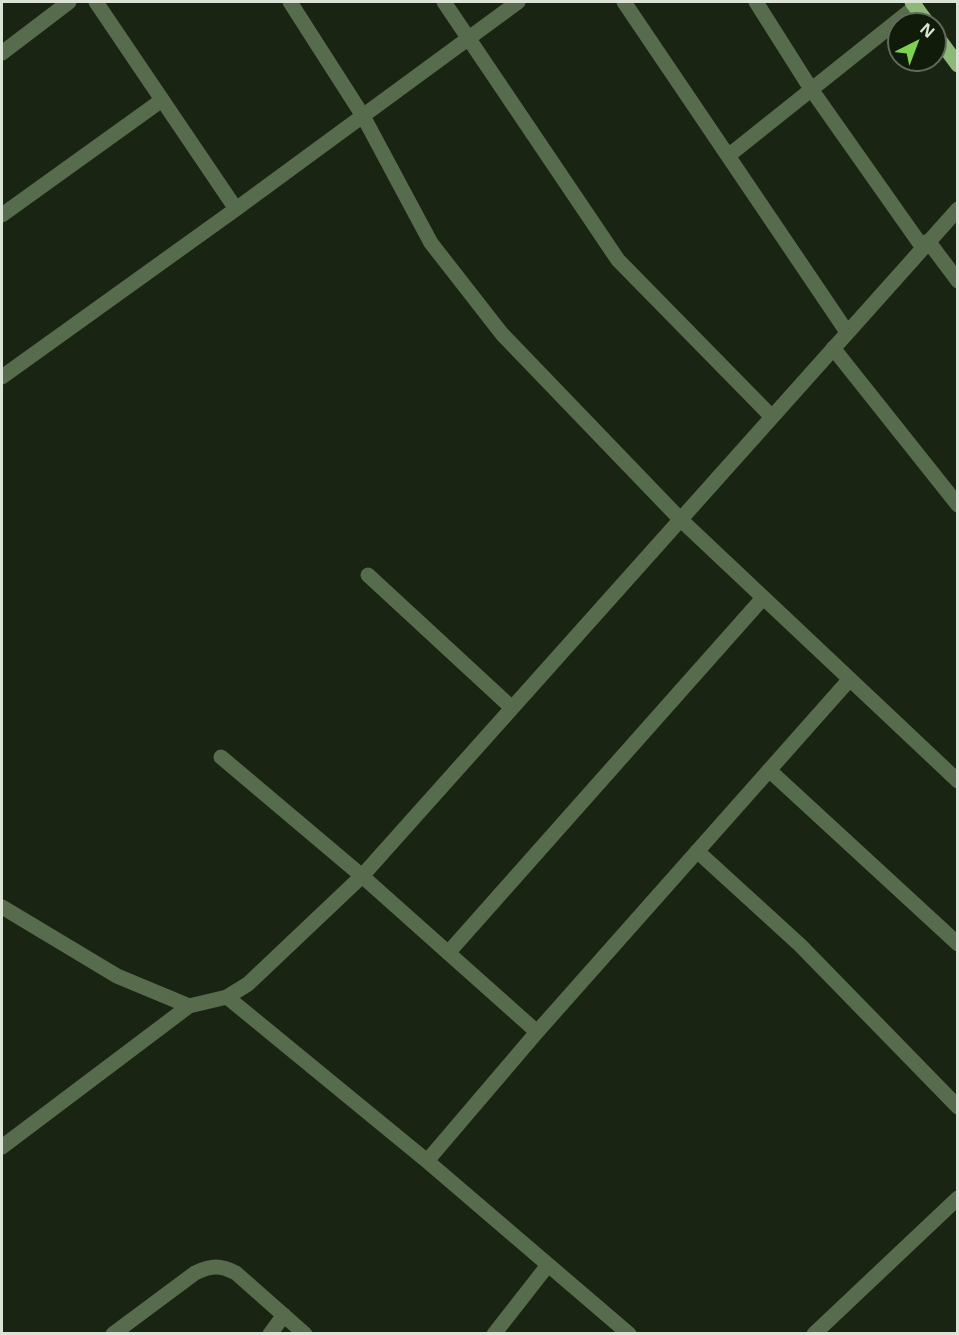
<!DOCTYPE html>
<html>
<head>
<meta charset="utf-8">
<style>
  body { margin:0 }
  #map { position:relative; width:959px; height:1335px; overflow:hidden; background:#192413; font-family:"Open Sans",sans-serif }
  canvas { display:block }
  .frame { position:absolute; inset:0; border:3px solid #dbe3d7; pointer-events:none }
  .north { position:absolute; left:887px; top:12px; width:60px; height:60px; box-sizing:border-box; background:#101b0a; border:2px solid #616b5c; border-radius:50%; rotate:42deg; font-size:16px; font-weight:700; line-height:24px; text-align:center; color:#dbe3d7 }
  .north::after { content:''; display:block; margin:auto; width:21px; height:27px; background:#80d051; clip-path:polygon(50% 0,100% 100%,50% 72%,0 100%) }
</style>
</head>
<body>
<div id="map">
<canvas width="959" height="1335"></canvas>
<div class="frame"></div>
<div class="north">N</div>
</div>
<script>
const c = document.querySelector('canvas').getContext('2d');
c.lineJoin = 'round';
function strokePath(path, color, width, dash) {
  c.strokeStyle = color;
  c.lineWidth = width;
  c.lineCap = dash ? 'butt' : 'round';
  c.setLineDash(dash || []);
  c.stroke(path);
}
strokePath(new Path2D(`
  M96,2L236,209
  M290,2L363,116L431,243L502,334L680,519L958,781
  M444,2L618,260L772,417
  M624,2L847,332
  M756,2L811,89L923,248
  M2,53L69,2
  M728,156L916,6
  M2,215L162,100
  M928,241L958,281
  M833,348L958,505
  M2,377L236,209L518,2
  M368,575L512,708
  M221,757L362,876L537,1032
  M769,770L958,944
  M697,851L800,945L958,1107
  M2,907L117,976L189,1006
  M448,953L763,598
  M227,997L427,1161L629,1334
  M2,1147L189,1006L227,997L248,984L362,876L958,209
  M427,1161L537,1032L850,679
  M113,1334L195,1273C211,1265 221,1265 236,1273L305,1334
  M270,1334L284,1315
  M494,1334L548,1265
  M814,1334L958,1198`), '#576c4d', 15);
strokePath(new Path2D(`
  M912,2L928,24
  M935,34L958,65`), '#8db878', 15);
</script>
</body>
</html>
